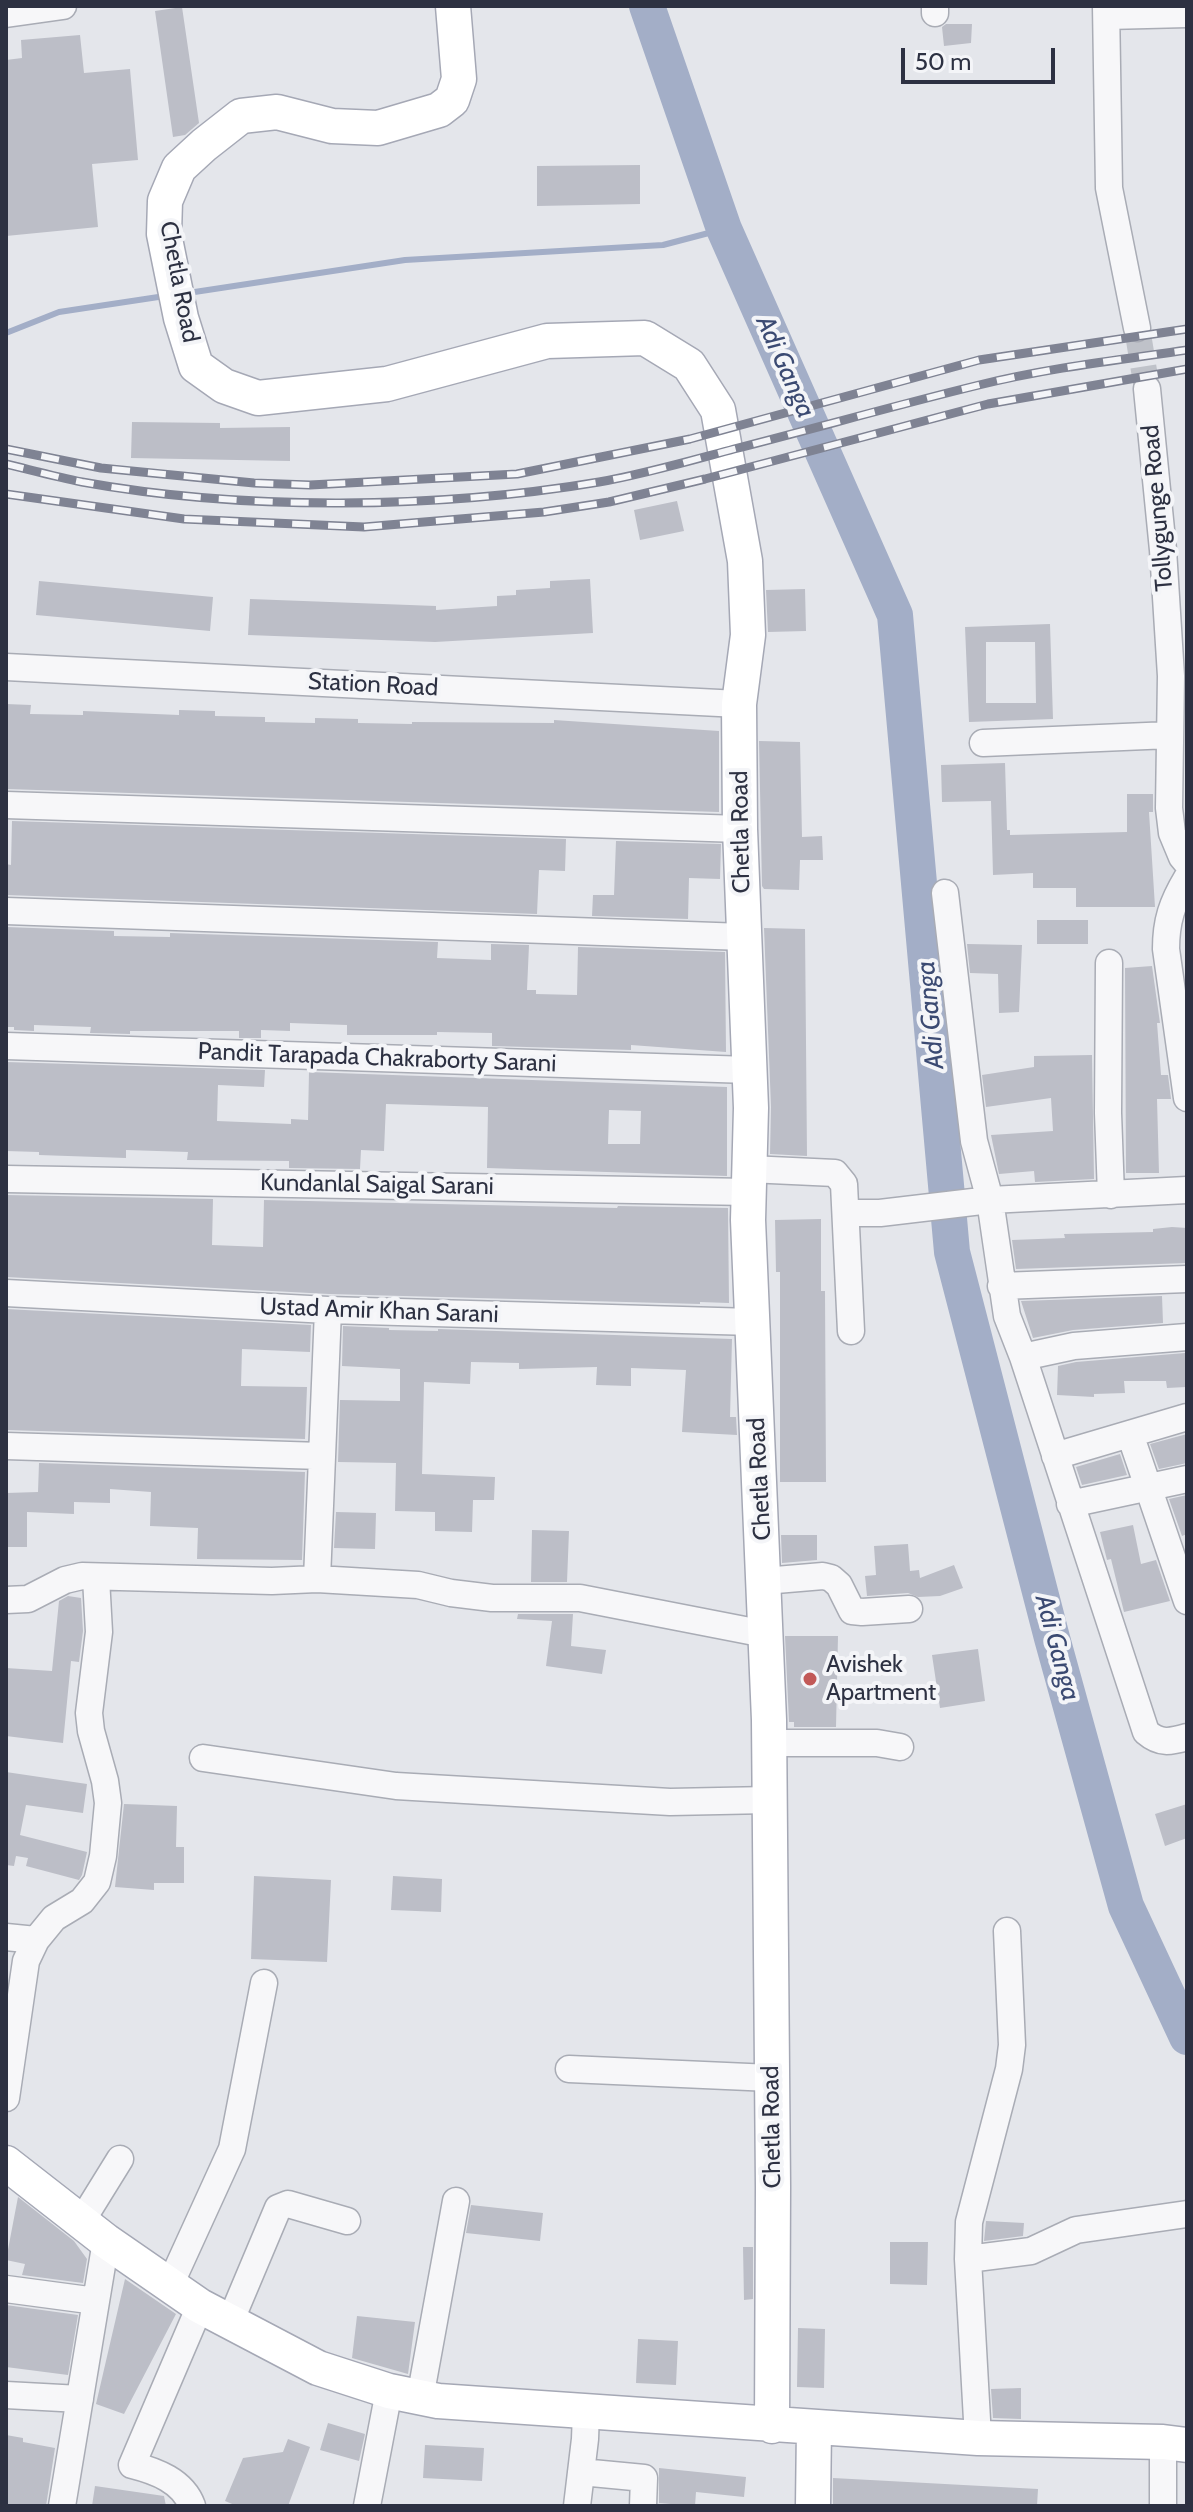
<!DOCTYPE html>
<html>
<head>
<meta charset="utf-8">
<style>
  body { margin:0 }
  #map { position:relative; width:1193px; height:2512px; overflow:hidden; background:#e4e6eb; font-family:Cabin,sans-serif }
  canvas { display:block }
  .frame { position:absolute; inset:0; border:8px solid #2d3142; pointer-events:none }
  .scale { position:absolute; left:901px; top:48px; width:154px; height:36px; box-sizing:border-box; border:4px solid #2d3142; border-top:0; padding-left:10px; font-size:24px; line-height:28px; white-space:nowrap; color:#2d3142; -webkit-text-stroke:6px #f4f5f8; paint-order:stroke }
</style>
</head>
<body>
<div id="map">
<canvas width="1193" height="2512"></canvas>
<div class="frame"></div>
<div class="scale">50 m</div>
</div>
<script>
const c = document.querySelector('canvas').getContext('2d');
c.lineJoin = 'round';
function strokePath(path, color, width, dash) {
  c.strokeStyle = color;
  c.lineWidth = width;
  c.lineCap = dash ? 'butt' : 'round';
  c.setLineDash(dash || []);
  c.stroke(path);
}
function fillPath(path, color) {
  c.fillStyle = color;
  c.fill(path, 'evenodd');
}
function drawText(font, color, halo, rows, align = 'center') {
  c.font = font + ' Cabin,sans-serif';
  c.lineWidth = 8;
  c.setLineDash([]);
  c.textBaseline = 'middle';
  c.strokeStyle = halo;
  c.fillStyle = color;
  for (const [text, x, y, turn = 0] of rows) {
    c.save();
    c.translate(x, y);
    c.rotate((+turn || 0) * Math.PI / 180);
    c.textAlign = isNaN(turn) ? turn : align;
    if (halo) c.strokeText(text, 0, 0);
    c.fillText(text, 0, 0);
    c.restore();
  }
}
strokePath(new Path2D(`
  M188,293L405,260L663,245L724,229
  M6,333L59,312L165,296`), '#a3aec7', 6);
strokePath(new Path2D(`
  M647,6L724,229L895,615L952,1252L1052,1638L1126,1906L1187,2037`), '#a3aec7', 36);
fillPath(new Path2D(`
  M182,7L199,123L185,135L173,137L155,11Z
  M946,24H972L971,43L944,46L942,27Z
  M80,35L84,73L130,69L138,160L92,164L98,227L6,236V60L22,58L21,40Z
  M640,165V204L537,206V166Z
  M132,422L220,423V428L290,427V461L131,458Z
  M677,501L684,531L640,540L634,510Z
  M590,579L593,633L435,642L248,635L250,599L436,606V610L497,606V596L516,595V590L550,588V581Z
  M39,581L213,597L210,631L36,615Z
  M805,589L806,631L768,632L766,590Z
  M1050,624L1053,719L969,722L965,627ZM986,642H1035L1036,703H986Z
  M6,704L31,705L30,714L83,715V711L179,715V710L215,711V716L265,717V722L315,723V718L358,719V723L412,724V722L554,723V720L719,731V812L6,789Z
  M759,741L800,742L802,837L822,836L823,860H800L799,890L764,889L762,886Z
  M1005,763L1007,830H1010V835L1127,832V794H1153V812H1149L1155,907H1076V888H1033V873L993,875L991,801L942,802L941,765Z
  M12,821L566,839L565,871L539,870L537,914L6,895V864L11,865Z
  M616,841L721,844L720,879L689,878L688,919L592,916L593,895H614Z
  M1037,920H1088V944H1037Z
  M6,927L114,931V936L170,937V933L438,942L437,958L491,960V944L529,945L527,990H536V994L577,995L578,947L725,952L726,1052L631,1045V1050L492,1046V1033L437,1032V1035H347V1025L290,1023V1031L261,1030V1038H239V1031H130V1034L90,1033L91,1027L34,1025V1031L14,1030V1027H6Z
  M764,928L805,929L807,1156L770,1154L771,1107Z
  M967,944L1022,945L1019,1012L999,1013L998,974L970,973Z
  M1152,966L1160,1023H1157L1161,1075H1168L1171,1099H1157L1159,1173H1126L1125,968Z
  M1092,1055L1094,1179L1035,1182L1034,1171L999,1174L991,1135L1053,1131L1051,1098L986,1107L982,1075L1034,1067V1056Z
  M6,1062L265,1070L264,1087L218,1085L217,1121L291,1124V1119L308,1120L309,1072L727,1087V1176L487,1168L488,1107L386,1104L384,1151L361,1150L360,1169L289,1168V1161L187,1160L188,1152L126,1150V1158L39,1155V1152L6,1151ZM609,1110L641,1111L640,1144H608Z
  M6,1195L213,1199L212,1245L263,1247L264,1200L617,1208L618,1206L728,1208L729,1303L700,1302V1304L329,1294L6,1277Z
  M821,1219V1291H825L826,1482H780V1272H776L775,1220Z
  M1172,1227L1187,1228V1263L1016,1269L1012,1240L1065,1238L1064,1234L1153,1232V1229Z
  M1162,1296L1163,1323L1073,1330L1033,1338L1021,1301Z
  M6,1309L311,1325L310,1352L242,1349L241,1386L307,1387L305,1439L6,1430Z
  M343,1326L389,1328V1330L438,1331V1329L732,1339L730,1417H736L737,1435L682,1432L686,1370L631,1368V1386L596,1385L597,1367L519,1369V1363L471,1362L470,1384L424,1382L422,1474L495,1477L494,1500H473L472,1532L435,1531V1512L395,1511L396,1463L338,1462L340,1400L400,1401V1369L342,1366Z
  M1185,1353L1186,1387L1167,1388L1166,1381H1124L1125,1393L1094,1394V1397L1057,1395L1058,1366L1076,1362Z
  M1187,1434V1463L1159,1469L1150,1444Z
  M1120,1454L1127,1475L1082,1485L1076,1467Z
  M39,1463L305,1472L302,1560L197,1559L198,1528L150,1526L151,1492L110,1489V1503L74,1502V1514L27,1512V1547H6V1493L38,1492Z
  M1187,1495V1534L1182,1536L1169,1499Z
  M336,1512L376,1513L375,1549L334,1548Z
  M1133,1525L1141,1564L1156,1560L1170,1601L1124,1612L1111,1559L1107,1560L1100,1532Z
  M532,1530L569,1531L567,1582H531Z
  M781,1535H817V1560L782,1563Z
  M908,1544L910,1571L919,1570L920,1578L954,1565L963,1588L940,1596L918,1597L908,1593L867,1596L865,1576L876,1575L874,1546Z
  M68,1596L81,1598L83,1631L79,1662L71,1661L63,1743L6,1736V1668L52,1671L59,1601Z
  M518,1614H573L571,1646L606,1650L602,1674L546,1666L552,1621L517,1619Z
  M785,1636H838L836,1727H794V1722H789Z
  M978,1649L985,1701L940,1708L932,1655Z
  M6,1772L87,1784L83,1813L26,1805L20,1835L87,1852L82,1875L79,1880L26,1866L28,1858L16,1856L14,1866L6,1865Z
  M124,1804L177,1806L176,1847H184V1883H154V1890L115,1887Z
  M1187,1804V1838L1165,1846L1155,1814Z
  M254,1876L331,1880L327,1962L251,1959Z
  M393,1876L442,1879L441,1912L391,1910Z
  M18,2197L74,2241L87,2259L83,2283L22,2275L25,2264L6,2260Z
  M471,2205L543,2213L540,2241L466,2233Z
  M986,2221L1024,2223L1023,2236L984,2241Z
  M890,2242H928L927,2285L890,2284Z
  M743,2247H753V2299L744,2300Z
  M125,2279L176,2314L124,2414L96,2404Z
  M6,2305L78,2315L68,2375L6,2367Z
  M357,2316L415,2322L408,2374L352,2358Z
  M798,2328L825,2329L824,2388L797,2387Z
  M638,2339L678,2341L676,2385L636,2383Z
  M1021,2388V2419L993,2418L991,2389Z
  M328,2423L365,2434L359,2461L320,2450Z
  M6,2435L23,2438V2442L55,2448L46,2506H6Z
  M288,2439L310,2447L288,2506H237L225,2501L243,2458L283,2452Z
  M425,2445L484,2448L482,2481L423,2478Z
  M659,2468L746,2477L744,2497L696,2492L695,2506L659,2503Z
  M833,2478L1038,2489L1037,2506H833Z
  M95,2486L164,2496L166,2506H92Z`), '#bcbec7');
strokePath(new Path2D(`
  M1137,328L1147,389`), '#bfc2c9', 26, [26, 13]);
const minor = new Path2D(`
  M1106,6L1109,188L1137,328
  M935,13V6
  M6,14L63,6
  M1107,16L1187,14
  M1147,389L1163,550L1171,676L1169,808L1172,833L1182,857L1187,863
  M6,667L739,704
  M983,743L1170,735
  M6,805L740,829
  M1187,878C1172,903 1166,921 1166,949L1187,1098
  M945,893L974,1141L990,1200L1007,1316L1023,1357L1146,1732C1160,1744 1170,1742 1187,1737
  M6,911L744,937
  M1109,963L1108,1113L1111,1195
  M6,1046L749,1070
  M749,1169L835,1173L844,1184L851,1331
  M6,1179L749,1192
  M847,1213H880L990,1200L1187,1190
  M1001,1286L1187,1279
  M6,1293L328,1310L753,1322
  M328,1310L317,1579L418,1585L451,1593L492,1598H580L765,1634
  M1023,1357L1074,1346L1187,1337
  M1130,1434L1187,1601
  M6,1446L321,1456
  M1055,1456L1187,1417
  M1070,1504L1187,1479
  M764,1581L823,1576L831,1578L839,1585L852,1611L862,1612L909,1609
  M6,1600L28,1599L65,1580L82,1576L272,1581L317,1579
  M769,1743H877L900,1747
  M203,1758L396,1786L670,1802L769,1800
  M6,1937L36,1940
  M569,2069L771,2078
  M6,2098L26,1961L36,1940L54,1918L82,1901L97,1882L103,1856L108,1803L105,1781L91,1731L89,1713L99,1632L96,1578
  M81,2222L120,2159
  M968,2259L1031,2251L1076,2230L1187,2214
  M169,2287L232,2149L264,1983
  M6,2289L96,2301
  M230,2322L278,2208L288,2204L347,2221
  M6,2395L80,2399
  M420,2398L456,2201
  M978,2438L968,2259L969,2222L1009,2069L1012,2045L1007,1931
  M1163,2442V2506
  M581,2472L644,2478L643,2506
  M62,2506L106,2241
  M192,2506C183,2481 156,2471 132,2465L200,2306
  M367,2506L389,2391
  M577,2506L585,2439L586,2412`);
const major = new Path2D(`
  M453,6L459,79L452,100L439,110L378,128L332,126L277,112L241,116L204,145L179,168L165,201L164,234L181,318L196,366L224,386L258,398L387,384L547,341L645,338L689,365L718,410L745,561L748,635L739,704L740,829L751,1108L748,1220L769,1720L773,2187L772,2426
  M6,2163L106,2241L200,2306L318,2368L389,2391L438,2401L978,2438L1163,2442L1187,2445
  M813,2506L814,2427`);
strokePath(minor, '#a9acb5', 29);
strokePath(major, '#a5a8b5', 37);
strokePath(minor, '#f7f7f9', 26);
strokePath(major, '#fff', 34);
const rail = new Path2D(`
  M6,449L101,468L254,483L310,485L517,474L690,439L979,360L1187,329
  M6,464C31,470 57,477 82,482C242,511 439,509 599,482C644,474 689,461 734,449C816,428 897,405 979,385C1047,368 1118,360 1187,350
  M6,494L184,519L364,527L544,512L609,502L705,479L988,404L1187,369`);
strokePath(rail, '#7f8393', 9);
strokePath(rail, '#f4f5f8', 6, [18]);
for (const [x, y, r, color] of [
  [810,1679,8,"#c25957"]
]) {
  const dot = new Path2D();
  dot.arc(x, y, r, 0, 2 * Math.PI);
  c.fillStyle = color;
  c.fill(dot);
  strokePath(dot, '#f4f5f8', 3);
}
drawText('24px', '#2d3142', '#f4f5f8', [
  ["Chetla Road",179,282,79],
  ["Tollygunge Road",1158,508,-95],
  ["Station Road",373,685,3],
  ["Chetla Road",741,832,-91],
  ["Pandit Tarapada Chakraborty Sarani",377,1058,2],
  ["Kundanlal Saigal Sarani",377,1185,1],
  ["Ustad Amir Khan Sarani",379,1311,2],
  ["Chetla Road",760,1479,-93],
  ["Chetla Road",772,2127,-91]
]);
drawText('24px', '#2d3142', '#f4f5f8', [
  ["Avishek",826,1665],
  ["Apartment",826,1693]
], 'left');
drawText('italic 26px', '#3b4a72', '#f4f5f8', [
  ["Adi Ganga",785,367,66],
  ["Adi Ganga",931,1015,-95],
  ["Adi Ganga",1057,1648,75]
]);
</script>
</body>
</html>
